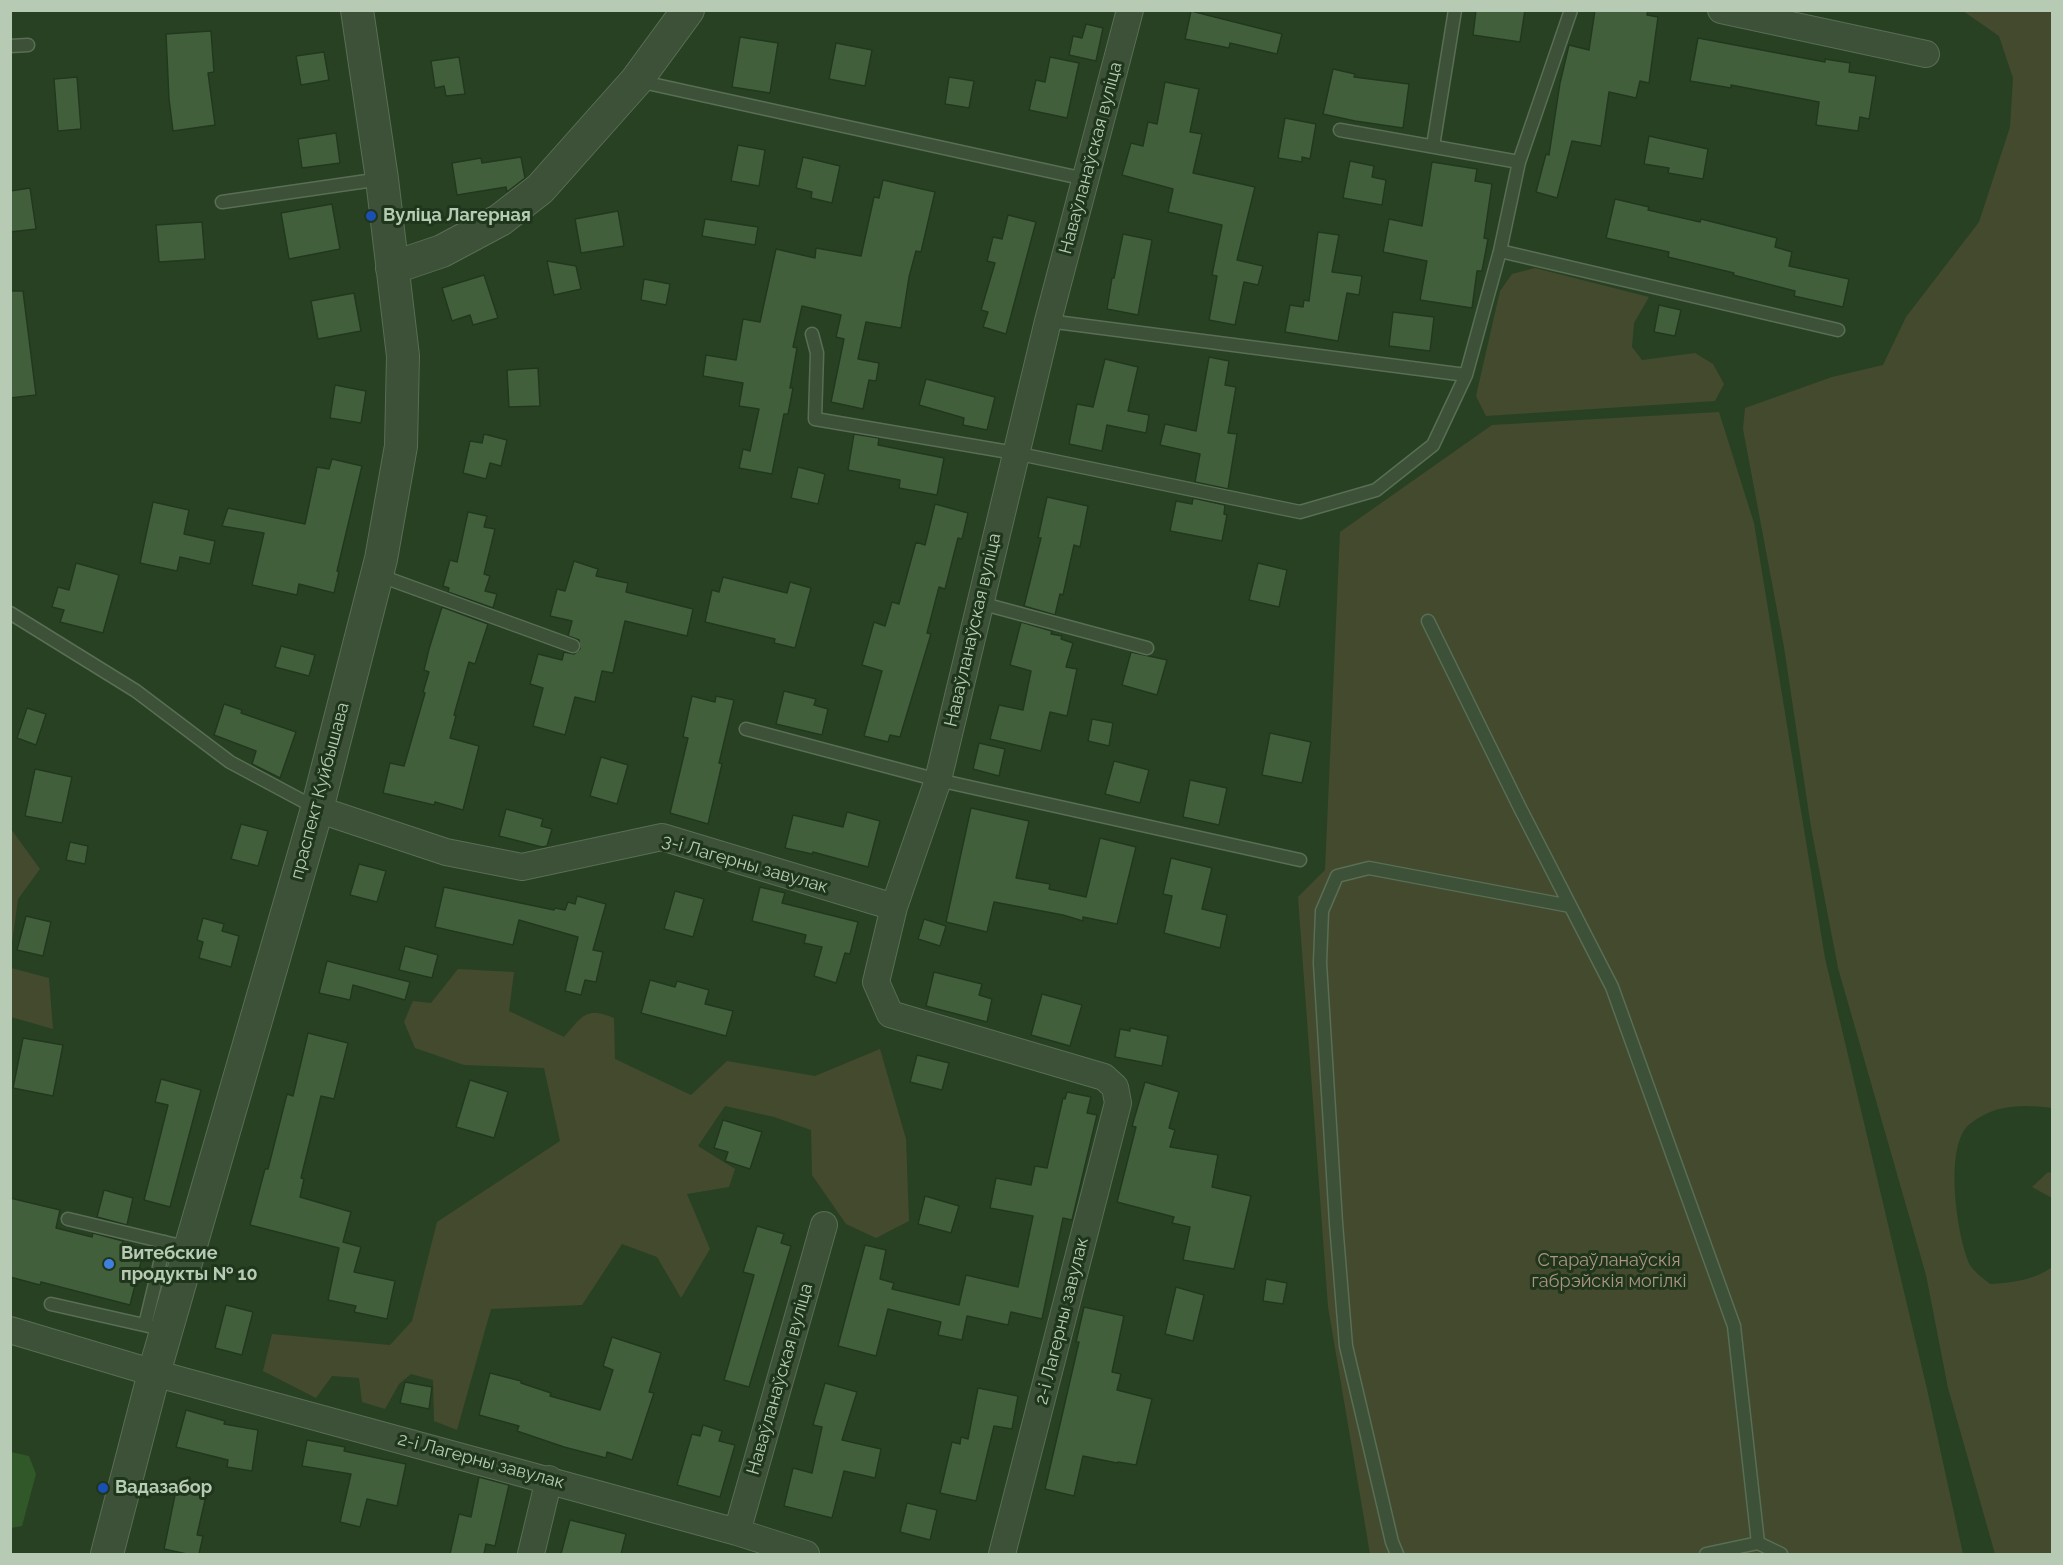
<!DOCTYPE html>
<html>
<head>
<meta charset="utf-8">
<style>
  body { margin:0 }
  #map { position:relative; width:2063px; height:1565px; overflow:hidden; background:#284123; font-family:Raleway,sans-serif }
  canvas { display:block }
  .frame { position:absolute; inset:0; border:12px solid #b7cbb4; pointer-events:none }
</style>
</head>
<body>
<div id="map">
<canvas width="2063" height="1565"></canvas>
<div class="frame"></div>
</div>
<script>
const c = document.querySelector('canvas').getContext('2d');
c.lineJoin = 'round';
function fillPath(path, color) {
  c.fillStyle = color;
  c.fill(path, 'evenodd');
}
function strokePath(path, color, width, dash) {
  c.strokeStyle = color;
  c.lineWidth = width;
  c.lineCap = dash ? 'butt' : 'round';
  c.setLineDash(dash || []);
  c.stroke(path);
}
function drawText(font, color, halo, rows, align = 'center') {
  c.font = font + ' Raleway,sans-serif';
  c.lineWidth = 6;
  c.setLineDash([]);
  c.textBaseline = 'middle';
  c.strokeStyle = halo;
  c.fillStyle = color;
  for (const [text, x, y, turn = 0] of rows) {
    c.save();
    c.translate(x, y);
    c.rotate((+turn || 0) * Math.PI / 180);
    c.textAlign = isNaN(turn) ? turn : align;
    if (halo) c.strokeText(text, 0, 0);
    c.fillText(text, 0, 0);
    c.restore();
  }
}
fillPath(new Path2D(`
  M1963,11H2052V1108C2023,1104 1994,1104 1970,1124C1943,1144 1957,1238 1970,1265C1974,1272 1983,1278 1990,1284C2011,1283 2035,1280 2052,1267V1554H1995L1948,1388L1926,1275L1838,968L1811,827L1784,647L1743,429L1745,408L1832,377L1883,365L1906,317L1979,222L2010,127L2013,78L1999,36Z
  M1535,268L1649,297L1634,323L1632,347L1642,360L1695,353L1713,364L1724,384L1715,401L1486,416L1476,396L1500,291L1512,274Z
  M1719,412L1754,523L1825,958L1927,1389L1963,1554H1370L1328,1307L1298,897L1325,870L1340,532L1492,425Z
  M11,829L40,869L18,899L11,950Z
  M11,968L49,978L53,1029L11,1017Z
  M458,969L514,972L509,1011L564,1037C582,1017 585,1006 614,1018L615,1059L691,1095L727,1061L815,1076L880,1049L906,1139L909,1221L876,1238L846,1224L812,1175L811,1130L774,1117L725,1106L698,1146L735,1169L729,1187L687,1194L710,1249L681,1298L657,1257L622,1244L582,1305L491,1309L457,1430L434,1421L433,1380L411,1374L399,1384L385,1409L362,1402L359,1378L332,1376L316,1398L263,1371L272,1334L390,1345L412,1321L437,1222L560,1141L544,1068L464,1065L415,1048L404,1022L413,1001L431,1003Z
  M2048,1172L2052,1173V1198L2032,1187Z`), '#444a2d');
fillPath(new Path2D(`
  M11,1452L29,1456L36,1474L22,1526L11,1528Z`), '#305828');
const building = new Path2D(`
  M1476,10H1525L1520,42L1473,35Z
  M1595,10H1648L1647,15L1658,17L1649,83L1640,81L1636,98L1609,92L1601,146L1572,141L1557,198L1536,192L1546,154L1549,155L1560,83L1569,45L1589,50Z
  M1191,11L1282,34L1277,54L1230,43L1229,48L1185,39Z
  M1086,24L1103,28L1096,61L1069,55L1073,36L1082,38Z
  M211,31L214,72L208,73L215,125L173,131L169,99L166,34Z
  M740,37L778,43L770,93L732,87Z
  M1698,38L1825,62V59L1850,63L1849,72L1876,76L1869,119L1860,117L1858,131L1816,125L1819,102L1731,85V88L1690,81Z
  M836,43L872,50L865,86L829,79Z
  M324,52L329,80L301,85L296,56Z
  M459,57L465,94L446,96L444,86L435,88L431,61Z
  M1050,57L1079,63L1067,118L1029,110L1036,80L1045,82Z
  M1333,69L1355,74L1354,77L1409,84L1403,128L1355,121L1323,114Z
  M77,77L81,129L58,131L54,79Z
  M949,77L974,81L969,108L945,104Z
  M1165,82L1199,89L1190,132L1202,134L1193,173L1255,187L1237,260L1263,266L1258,285L1244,282L1235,325L1209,320L1217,276L1212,275L1222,225L1168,212L1173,189L1122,175L1131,143L1143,146L1148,122L1157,124Z
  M1285,118L1316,124L1310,159L1302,157V162L1278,158Z
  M336,133L340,163L302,168L298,139Z
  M1649,136L1708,149L1703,179L1668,173L1669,168L1644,164Z
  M738,145L765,150L759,186L731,181Z
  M521,157L525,178L507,192L506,187L457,195L452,163L481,158L482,163Z
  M803,157L840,166L832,203L811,198L812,192L796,188Z
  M1350,161L1374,166L1372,177L1386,180L1382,205L1343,198Z
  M1432,162L1477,169L1475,181L1492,184L1484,238L1488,239L1482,271H1477L1472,308L1420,300L1427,261L1383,252L1389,219L1422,226Z
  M883,180L935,192L921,252L916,251L909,277L901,328L866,322L858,359L879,363L876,381L869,380L863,409L831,402L844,339L836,337L841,315L802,306L793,347L797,348L790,388H793L788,414H784L772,474L739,468L743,449L750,451L759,409L739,406L743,383L703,376L706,355L736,360L743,319L760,322L776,249L815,258L816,248L861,256L874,197L879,198Z
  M30,188L36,229L10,232V191Z
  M1615,199L1649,207L1648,210L1700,222L1701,219L1777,238L1775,247L1792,252L1789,266L1849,279L1843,307L1794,296L1795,291L1733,275L1734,273L1668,257L1669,252L1606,238Z
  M332,204L340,249L289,259L281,213Z
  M618,211L624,246L581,253L575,219Z
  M1008,215L1036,222L1006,334L983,327L988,312L981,310L995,263L987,261L993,237L1002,239Z
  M705,219L758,227L755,245L702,236Z
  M202,222L205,259L159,262L156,225Z
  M1318,232L1339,235L1332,272L1362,276L1359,295L1347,293L1338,341L1285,332L1290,305L1303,307L1304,300L1309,301Z
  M1123,234L1152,240L1138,315L1107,309L1112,278H1114Z
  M547,261L576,266L581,289L554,295Z
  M484,275L498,318L473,325L470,315L452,321L442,288Z
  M644,279L670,284L666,305L641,300Z
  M10,291H23L36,395L10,398Z
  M354,293L361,331L318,339L311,301Z
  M1659,305L1681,310L1675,336L1654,332Z
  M1393,312L1434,317L1430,351L1389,346Z
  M1209,357L1229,361L1225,385L1236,387L1228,433L1237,434L1228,489L1195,482L1200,454L1160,445L1165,424L1196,431Z
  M1105,359L1138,367L1128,411L1149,415L1146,433L1107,425L1102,451L1069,444L1077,404L1093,407Z
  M538,368L540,406L509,407L507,370Z
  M926,379L995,397L987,430L963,425L964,418L919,405Z
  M335,385L366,391L361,423L330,418Z
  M484,434L507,440L501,466L490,463L486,479L463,473L470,441L482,443Z
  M854,434L879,438L878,445L944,458L937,495L899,488L900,480L848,470Z
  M332,459L362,466L337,571L339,572L334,593L299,584L297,595L252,585L264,533L222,526L228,508L305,524L317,467L329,469Z
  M798,467L825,474L818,504L791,498Z
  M1047,497L1088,506L1080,547L1074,545L1063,595L1060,594L1055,615L1024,606L1041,538H1038Z
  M1193,498L1225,505L1224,514L1227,515L1222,541L1170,531L1176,501L1192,504Z
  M153,502L189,510L184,534L215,541L210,564L180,557L177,571L140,563Z
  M935,504L968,513L962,539L958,538L945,589L939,587L927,633L931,634L900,737L890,735L888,742L864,736L882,671L862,665L874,622L885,626L892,602L899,604L916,542L925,545Z
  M468,512L487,516L484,527L495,529L484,574L490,576L485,591L497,594L493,608L448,592L449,588L443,586L450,560L457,562Z
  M574,561L598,569L596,576L628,583L626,592L693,609L687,636L625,621L613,673L602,671L595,702L575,697L565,735L533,726L543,688L530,684L538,654L562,660L564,652L574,654L580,649L579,640L568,636L572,621L550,616L557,589L565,591Z
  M76,563L119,575L103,633L60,622L64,610L52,607L58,587L69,590Z
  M1258,563L1287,570L1279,607L1249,600Z
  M723,577L787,593L790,582L811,588L795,648L774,643L775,639L705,622L712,590L719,592Z
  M442,607L488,624L475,664L469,662L454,715L456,716L450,738L479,746L463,810L435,802L434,805L383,793L390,763L404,766L425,693L423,692L429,672L424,670L429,649Z
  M1021,622L1052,631L1051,634L1062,636L1061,639L1073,643L1066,667L1077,669L1067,716L1050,712L1041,751L990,739L999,705L1023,710L1031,671L1010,665Z
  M281,646L315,655L309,676L275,667Z
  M1131,652L1167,660L1157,695L1122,685Z
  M784,691L816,699L814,705L828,709L822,735L776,724Z
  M692,696L715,702L716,696L734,700L719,763L722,764L708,824L670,813L688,738L683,737Z
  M224,704L242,710L241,713L296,732L280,778L252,764L256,751L214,735Z
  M27,708L46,714L36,745L17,738Z
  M1092,719L1113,723L1109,746L1088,741Z
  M1270,733L1311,742L1302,783L1262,775Z
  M979,743L1005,749L999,776L973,769Z
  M601,757L628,765L617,804L590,796Z
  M1114,761L1149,770L1140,803L1105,794Z
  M35,769L72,777L62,823L25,816Z
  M1190,780L1227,788L1219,825L1183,817Z
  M971,808L1029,821L1016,878L1050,884L1049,889L1086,897L1100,838L1136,847L1117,924L1083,917V921L1063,915L994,902L987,932L946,922Z
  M506,809L543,819L541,826L552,829L547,846L542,847L499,836Z
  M847,812L880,821L868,867L813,852L812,854L785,848L793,815L843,827Z
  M241,824L268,831L258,866L231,859Z
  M70,842L88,846L85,864L66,860Z
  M1171,858L1212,868L1202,909L1227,915L1220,948L1164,933L1172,896L1163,894Z
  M359,864L386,871L377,902L350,895Z
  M444,887L554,910L555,908L565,910L568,902L575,904L577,896L606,904L593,950L603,952L596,982L585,980L581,995L565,991L578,937L519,920L513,945L435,927Z
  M760,887L785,893L782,903L858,922L850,954L845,953L836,983L814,976L822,947L804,943L806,935L752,921Z
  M675,891L704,899L693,937L664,929Z
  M26,916L51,922L43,956L17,950Z
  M203,918L224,924L222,931L239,936L231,967L199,958L203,942L197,940Z
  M924,919L946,926L940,946L918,939Z
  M405,946L438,955L432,978L399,970Z
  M327,961L410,982L405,1000L353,985L350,1000L319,993Z
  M934,972L982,984L979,995L992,999L987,1022L926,1006Z
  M650,980L675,987L677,981L709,990L705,1004L733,1011L726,1036L641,1013Z
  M1042,994L1082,1005L1070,1046L1031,1035Z
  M1130,1028L1168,1036L1162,1066L1115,1057L1120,1029L1130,1031Z
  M308,1033L348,1043L334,1099L321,1096L301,1178L304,1179L300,1197L351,1212L343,1242L361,1247L354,1272L395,1281L387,1319L354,1312L356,1306L328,1300L339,1248L250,1225L265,1169H268L287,1094L293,1096Z
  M23,1038L63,1045L53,1096L13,1088Z
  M917,1055L949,1063L942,1090L910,1082Z
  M161,1079L201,1090L170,1207L144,1200L168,1105L155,1102Z
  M470,1080L508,1092L494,1138L456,1127Z
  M1145,1082L1179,1092L1169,1128L1175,1130L1170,1147L1218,1155L1212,1187L1251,1196L1234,1269L1183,1260L1190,1227L1172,1223L1174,1217L1117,1202L1136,1127L1132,1126Z
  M1067,1092L1091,1097L1087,1113L1097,1115L1072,1220L1063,1218L1042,1319L1011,1312L1008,1325L967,1316L962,1340L938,1335L941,1322L888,1309L876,1356L838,1346L865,1245L886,1250L880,1279L894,1283L892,1289L959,1305L966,1275L1018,1287L1033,1216L990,1208L996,1178L1031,1185L1035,1166L1047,1168L1063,1098L1065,1099Z
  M723,1120L762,1132L750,1169L725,1161L728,1152L714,1148Z
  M104,1190L133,1198L127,1225L97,1217Z
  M925,1196L959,1206L951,1233L918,1224Z
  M10,1198L60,1210L56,1228L92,1237L93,1233L123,1241L122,1244L144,1250L130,1305L41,1282L40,1285L10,1277Z
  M757,1226L784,1234L781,1243L791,1246L749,1387L724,1380L754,1275L743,1272Z
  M1266,1279L1287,1283L1283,1304L1263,1301Z
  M1176,1287L1204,1295L1193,1341L1165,1334Z
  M226,1305L253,1312L242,1355L215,1348Z
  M1084,1307L1124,1316L1112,1372L1121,1374L1117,1390L1152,1399L1136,1465L1118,1462L1117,1463L1083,1456L1074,1496L1045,1489L1079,1342H1076Z
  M612,1337L661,1353L649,1392L654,1393L632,1460L607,1452L606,1458L564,1447L517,1431L519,1426L479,1415L490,1373L521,1381V1383L551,1393L550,1396L600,1410L613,1370L603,1366Z
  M405,1382L432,1387L429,1409L400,1403Z
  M825,1383L857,1392L842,1440L881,1449L875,1478L844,1471L832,1518L784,1506L793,1468L812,1473L822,1427L813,1425Z
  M978,1388L1018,1396L1012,1429L994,1426L976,1501L940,1493L952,1442L960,1444L961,1437L968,1439Z
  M186,1410L225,1421L224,1424L258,1430L252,1471L227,1467L228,1460L176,1447Z
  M703,1425L722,1431L719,1441L735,1445L720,1497L677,1485L692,1434L700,1436Z
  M307,1440L345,1447L344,1451L406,1464L397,1506L367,1499L360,1527L340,1522L351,1474L302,1466Z
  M479,1477L509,1485L495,1546L486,1544L484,1554H450L459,1514L471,1517Z
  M176,1490L206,1496L197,1535L203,1536L199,1554H187L164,1549Z
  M907,1503L937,1510L930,1540L900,1532Z
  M570,1520L626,1534L621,1554H561Z`);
fillPath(building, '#425f3c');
strokePath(building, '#22381e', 1.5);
const service = new Path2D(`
  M10,46L28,45
  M638,81L1085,179
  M1340,130L1519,162
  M1433,146L1455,10
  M222,202L381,179
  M1500,251L1838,330
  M1048,321L1466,375
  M812,334L817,353L815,419L1015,453L1300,512L1376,490L1433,445L1466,375L1500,251L1519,162L1571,10
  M378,575L573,646
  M980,603L1147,648
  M10,613L136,691L230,762L316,808
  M1428,621L1520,808L1612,987L1734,1326L1758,1543
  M746,729L938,780L1300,860
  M68,1219L189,1248
  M51,1304L166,1330
  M145,1325L165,1242
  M1397,1554L1392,1542L1346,1346L1336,1223L1320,963L1322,911L1337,876L1369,868L1570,906
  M1706,1554L1758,1543L1781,1554`);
const minor = new Path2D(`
  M1721,10L1926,54
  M317,809L446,852L522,867L662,837L894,907
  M10,1330L154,1373L737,1532L806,1554
  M737,1532L824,1225
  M531,1554L549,1479
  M1002,1554L1118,1103L1115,1087L1104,1077L890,1014L876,982L894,907L938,780L1048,321L1130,10`);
const tertiary = new Path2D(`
  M392,268L442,251L500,220L540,189L636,81L688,10
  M107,1554L154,1373L317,809L381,559L401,446L403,356L382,179L357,10`);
strokePath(service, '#596e55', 15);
strokePath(minor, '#596e55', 28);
strokePath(tertiary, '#596e55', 34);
strokePath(service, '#3c5137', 12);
strokePath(minor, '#3c5137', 26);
strokePath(tertiary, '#3c5137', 32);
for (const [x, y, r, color] of [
  [371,216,6,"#1a4fb4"],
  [109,1264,6,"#3f7fe0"],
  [103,1488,6,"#1a4fb4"]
]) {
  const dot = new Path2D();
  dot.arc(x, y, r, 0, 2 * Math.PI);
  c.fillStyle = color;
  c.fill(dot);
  strokePath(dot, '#20361c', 2);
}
drawText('18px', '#b7cbb4', '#20361c', [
  ["Наваўланаўская вуліца",1091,158,-75],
  ["Наваўланаўская вуліца",973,630,-77],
  ["праспект Куйбышава",320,791,-75],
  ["3-і Лагерны завулак",745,864,16],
  ["2-і Лагерны завулак",1062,1321,-76],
  ["Наваўланаўская вуліца",780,1379,-74],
  ["2-і Лагерны завулак",481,1461,15]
]);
drawText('bold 18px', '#b7cbb4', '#20361c', [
  ["Вуліца Лагерная",383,216],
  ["Витебские",121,1254],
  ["продукты № 10",121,1275],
  ["Вадазабор",115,1488]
], 'left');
drawText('18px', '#ad9580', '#20361c', [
  ["Стараўланаўскія",1609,1261],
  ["габрэйскія могілкі",1609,1282]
]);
</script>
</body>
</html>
